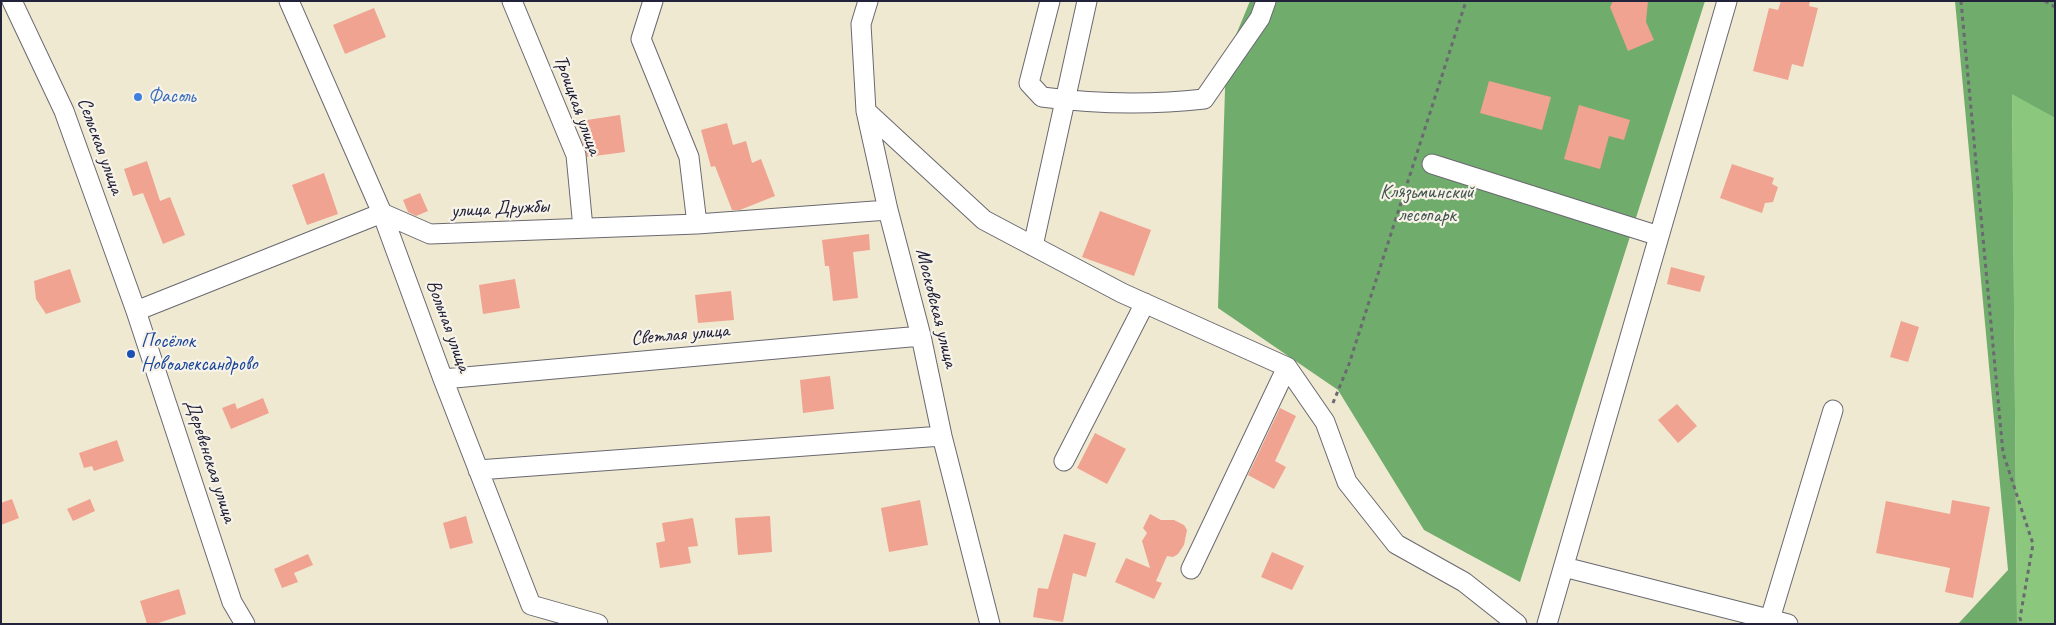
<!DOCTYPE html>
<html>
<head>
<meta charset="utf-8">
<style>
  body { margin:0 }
  #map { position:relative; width:2056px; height:625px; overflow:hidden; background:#efe9d1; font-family:Caveat,sans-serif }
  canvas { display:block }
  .frame { position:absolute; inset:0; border:2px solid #22223b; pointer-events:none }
</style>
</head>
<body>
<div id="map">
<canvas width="2056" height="625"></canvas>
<div class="frame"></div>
</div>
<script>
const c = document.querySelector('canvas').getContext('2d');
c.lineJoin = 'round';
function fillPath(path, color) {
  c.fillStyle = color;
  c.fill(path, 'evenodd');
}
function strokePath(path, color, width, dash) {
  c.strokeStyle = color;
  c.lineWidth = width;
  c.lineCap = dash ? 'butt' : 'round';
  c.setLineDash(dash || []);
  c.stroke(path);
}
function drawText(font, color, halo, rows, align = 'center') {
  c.font = font + ' Caveat,sans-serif';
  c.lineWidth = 4.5;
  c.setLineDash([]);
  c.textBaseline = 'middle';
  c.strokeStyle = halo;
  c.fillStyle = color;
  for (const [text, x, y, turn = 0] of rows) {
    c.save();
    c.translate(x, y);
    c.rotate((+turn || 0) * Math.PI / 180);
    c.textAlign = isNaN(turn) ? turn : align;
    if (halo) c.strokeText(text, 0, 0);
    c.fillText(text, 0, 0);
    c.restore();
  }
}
fillPath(new Path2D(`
  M2012,93L2055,118V624H2017Z`), '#8bc87d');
fillPath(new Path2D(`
  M1250,1H1705L1520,582L1424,530L1338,390L1218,308L1226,59Z
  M1955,1H2055V118L2012,94L2017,624H1958L2008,570Z`), '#70ac6c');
fillPath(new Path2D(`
  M1613,1H1648L1646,22L1654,40L1628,51L1610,7Z
  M1781,1H1810L1809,6L1818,8L1803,67L1792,64L1788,80L1753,71L1769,8L1778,10Z
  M374,8L386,37L345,54L333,25Z
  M1489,81L1551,97L1542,130L1480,113Z
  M1579,105L1630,120L1624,140L1609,136L1600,169L1564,159Z
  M620,115L625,152L587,157L582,140L580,121Z
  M727,123L733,145L746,141L752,163L761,159L775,196L740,210H732L715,166L711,167L701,130Z
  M147,161L160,201L170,197L185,235L163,244L143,193L133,196L124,169Z
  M1732,164L1774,178L1772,184L1778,187L1773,202L1765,203L1762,213L1720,198Z
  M324,173L338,214L307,225L292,185Z
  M420,193L428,211L416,216L408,212L403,200Z
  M1100,211L1151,230L1134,276L1082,257Z
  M869,234L870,250L853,252L858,298L833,301L829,266H825L822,240Z
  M1671,267L1705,276L1700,292L1667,284Z
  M70,269L81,302L46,314L36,299L34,281Z
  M515,279L520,308L483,314L479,285Z
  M731,291L734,320L698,323L695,295Z
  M1901,321L1919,327L1908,362L1890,357Z
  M830,376L834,409L803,413L800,380Z
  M263,398L269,413L231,429L222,408L235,403L237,409Z
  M1677,404L1697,426L1678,443L1658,420Z
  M1280,408L1296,416L1275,461L1286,467L1274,489L1248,475Z
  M1095,433L1126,449L1107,484L1077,468Z
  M117,440L124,461L94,471L92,466L84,468L79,453Z
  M12,499L19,518L1,525V503Z
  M90,499L95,511L73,521L67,509Z
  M920,500L928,545L889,552L881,508Z
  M1952,500L1990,507L1973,598L1945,592L1950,568L1876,553L1886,501L1950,514Z
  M1150,514L1161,520H1174L1184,525L1187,530L1184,545L1178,554L1173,557L1167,556L1156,581L1162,583L1154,599L1115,582L1126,558L1150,568L1142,541L1147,533L1143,528Z
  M466,516L473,543L450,549L443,523Z
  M770,516L772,552L738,555L735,518Z
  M693,518L698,546L688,547L691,563L660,568L656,543L665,541L662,523Z
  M1064,534L1096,543L1086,577L1073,573L1063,622L1033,617L1038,588L1048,589Z
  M1272,552L1304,566L1292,590L1261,577Z
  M308,554L313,565L294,573L298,582L282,588L274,569Z
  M179,589L186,614L155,624H147L140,601Z`), '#f0a390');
const minor = new Path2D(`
  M12,1L64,111L136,311L232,602L245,624
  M289,1L382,213L443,379L531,605L598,624
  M512,1L576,155L583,228
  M653,1L641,39L689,157L697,224
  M868,1L861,24L866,111L888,210L921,336L942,436L990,624
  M1050,1L1029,83L1042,97C1095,104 1151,105 1204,99L1260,18L1266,1
  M866,111L984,220L1122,293L1287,367L1325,422L1347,482L1396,544L1464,582L1517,624
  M1432,164L1659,236
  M1033,246L1087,1
  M136,311L382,213L430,234L697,224L888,210
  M443,379L921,336
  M1064,461L1145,303
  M478,470L942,436
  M1564,567L1788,624
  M1191,569L1287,367
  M1770,619L1833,410
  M1547,624L1727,1`);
strokePath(minor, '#6a6870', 21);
strokePath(new Path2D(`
  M1961,1L2003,453L2033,544L2020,618L2022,624
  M2045,1L2055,7
  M1333,403L1349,364L1466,1`), '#6a6870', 3, [4, 4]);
strokePath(minor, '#fff', 19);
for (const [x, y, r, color] of [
  [138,97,5,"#3f7fe0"],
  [131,354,5,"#1a4fb4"]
]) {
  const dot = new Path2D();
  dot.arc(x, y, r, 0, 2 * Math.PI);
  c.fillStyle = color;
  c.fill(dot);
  strokePath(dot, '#f7f3e8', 2);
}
drawText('20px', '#366cbe', '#f7f3e8', [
  ["Фасоль",148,97]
], 'left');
drawText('20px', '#22223b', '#f7f3e8', [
  ["Троицкая улица",577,105,70],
  ["Сельская улица",100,146,70],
  ["улица Дружбы",500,209,-3],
  ["Московская улица",936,308,76],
  ["Вольная улица",448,326,70],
  ["Светлая улица",680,335,-5],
  ["Деревенская улица",210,461,72]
]);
drawText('20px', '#42544f', '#f7f3e8', [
  ["Клязьминский",1427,193],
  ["лесопарк",1427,216]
]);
drawText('20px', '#164399', '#f7f3e8', [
  ["Посёлок",141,342],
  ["Новоалександрово",141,365]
], 'left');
</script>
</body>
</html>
